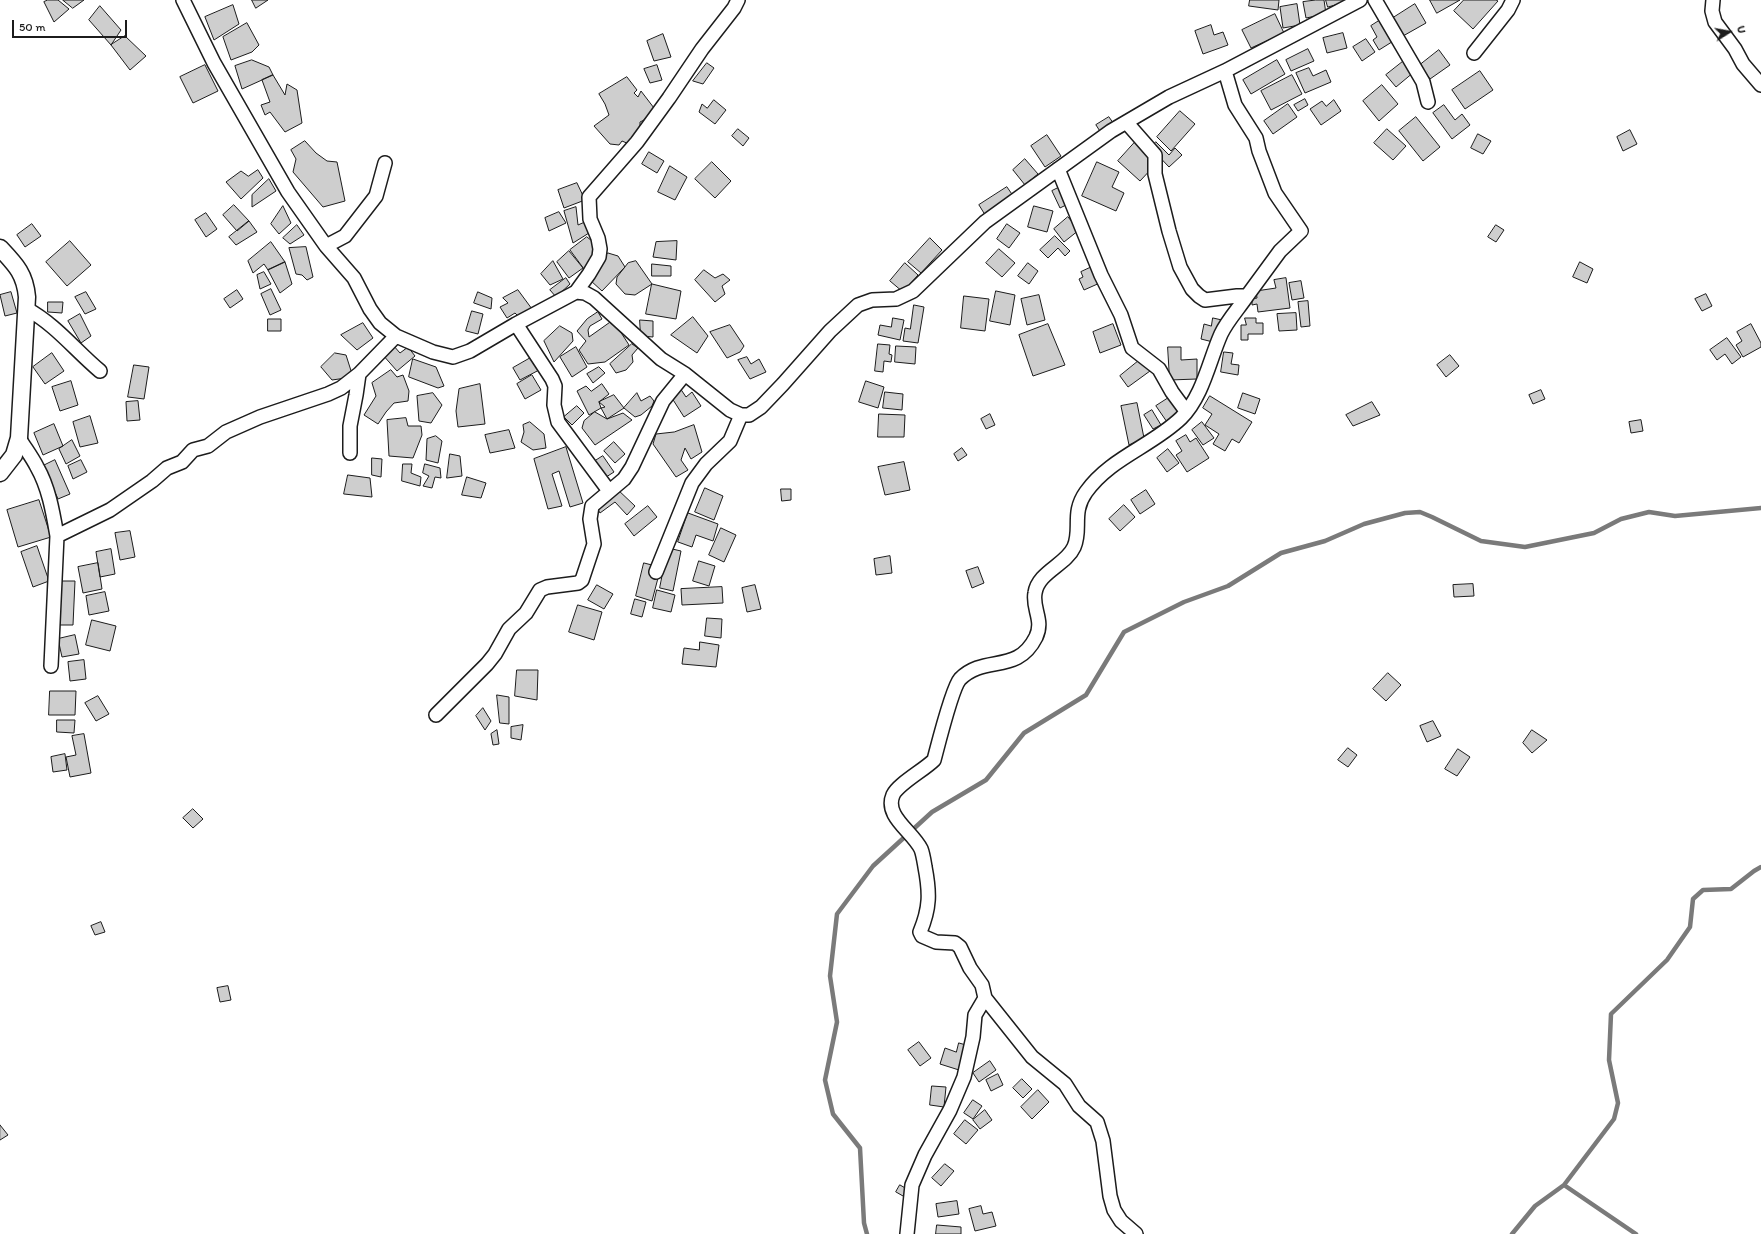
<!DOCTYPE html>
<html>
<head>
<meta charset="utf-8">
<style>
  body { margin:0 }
  #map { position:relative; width:1761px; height:1234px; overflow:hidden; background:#fff; font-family:Itim,sans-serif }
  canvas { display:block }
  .north { position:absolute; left:1709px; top:12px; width:40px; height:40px; -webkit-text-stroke:3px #fff; paint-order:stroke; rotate:79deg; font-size:11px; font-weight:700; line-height:16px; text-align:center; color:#1c1c1c }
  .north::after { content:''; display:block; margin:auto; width:14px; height:18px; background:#1c1c1c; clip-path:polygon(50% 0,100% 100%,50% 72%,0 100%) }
  .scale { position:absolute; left:12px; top:20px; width:115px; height:18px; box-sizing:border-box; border:2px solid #1c1c1c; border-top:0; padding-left:5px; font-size:12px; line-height:14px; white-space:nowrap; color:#1c1c1c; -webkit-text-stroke:3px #fff; paint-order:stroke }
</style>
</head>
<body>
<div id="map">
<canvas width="1761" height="1234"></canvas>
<div class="north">U</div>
<div class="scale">50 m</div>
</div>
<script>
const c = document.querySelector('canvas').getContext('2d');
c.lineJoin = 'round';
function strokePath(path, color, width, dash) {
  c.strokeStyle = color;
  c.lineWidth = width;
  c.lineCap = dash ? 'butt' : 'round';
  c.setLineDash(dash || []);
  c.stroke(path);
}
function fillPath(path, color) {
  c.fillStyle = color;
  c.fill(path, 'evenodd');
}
strokePath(new Path2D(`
  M1564,1185L1636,1234
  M867,1234L864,1223L860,1148L833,1114L825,1080L837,1022L830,976L837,914L873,866L932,812L986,780L1024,733L1086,695L1124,632L1184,602L1228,586L1281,553L1325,541L1364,524L1405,513L1420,512L1432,517L1481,541L1525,547L1594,533L1621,519L1649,512L1675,516L1761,508
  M1512,1234L1535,1206L1564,1185L1614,1119L1618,1103L1609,1060L1611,1014L1667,960L1690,927L1693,899L1703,890L1731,889L1754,871L1761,867`), '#7a7a7a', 4.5);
const building = new Path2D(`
  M48,0H58L69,9L54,22L44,2Z
  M63,0H84L73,8Z
  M252,0H268L256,8Z
  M1250,0H1279L1278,10L1249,6Z
  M1316,0H1324L1326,14L1306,18L1303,2Z
  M1326,0H1354L1328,7Z
  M1430,0H1460L1437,13Z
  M1464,0H1496L1498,1L1473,29L1454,11Z
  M1297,4L1300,25L1283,28L1280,7Z
  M1415,4L1426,23L1403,36L1393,18Z
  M233,5L239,24L214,40L205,17Z
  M100,6L121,30L111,45L89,20Z
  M1275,14L1284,33L1251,48L1242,30Z
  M1382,19L1395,40L1379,50L1373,40L1377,37L1371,26Z
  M247,23L259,45L252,52L231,60L223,37Z
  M1211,25L1214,35L1223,32L1228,45L1203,54L1195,31Z
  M1343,33L1347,48L1327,53L1323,38Z
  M663,34L671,57L654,61L647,41Z
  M125,36L146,56L130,70L111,45Z
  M1366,39L1375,52L1362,61L1353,47Z
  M1308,49L1314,61L1291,71L1286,60Z
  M1439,50L1450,65L1430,79L1420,65Z
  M252,60L269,67L273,75L242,89L235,66Z
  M1277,60L1285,74L1251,94L1243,80Z
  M1405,60L1414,72L1396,87L1386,75Z
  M707,63L714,68L703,84L693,81Z
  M205,65L218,91L193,103L180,77Z
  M657,65L662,80L650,83L644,69Z
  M1309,68L1313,76L1326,70L1331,82L1305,93L1296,73Z
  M1480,71L1493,90L1465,109L1452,90Z
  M273,75L285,95L287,84L297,90L302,123L285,132L270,112L265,115L261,105L270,102L262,80Z
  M1292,75L1302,94L1271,110L1261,91Z
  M627,77L637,90L634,93L638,97L641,91L654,108L644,120L640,122V131L629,144L622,141L619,145L610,144L594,126L609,115L605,104L599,94Z
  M1382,85L1398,104L1379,121L1363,101Z
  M1305,99L1308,105L1298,111L1294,105Z
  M714,100L726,110L715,124L699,112L702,104L707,108Z
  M1334,100L1341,111L1321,125L1310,109L1322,101L1326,106Z
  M1288,104L1297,117L1273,134L1264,121Z
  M1444,105L1455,120L1462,114L1470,125L1452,139L1433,113Z
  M1180,111L1195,124L1171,151L1157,137Z
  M1109,117L1116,127L1103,136L1096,125Z
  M1416,117L1440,147L1423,161L1399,131Z
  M738,129L749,138L743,146L732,136Z
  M1387,129L1406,146L1393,160L1374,143Z
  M1630,130L1637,144L1623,151L1617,137Z
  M1478,134L1491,141L1483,154L1471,148Z
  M1047,135L1061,156L1045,167L1031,146Z
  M1137,140L1154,156V166L1140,181L1118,161Z
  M305,141L316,153L327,161L337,162L345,201L323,207L293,172L296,159L291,150Z
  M1156,142L1169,155L1175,148L1182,155L1169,167L1151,148Z
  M649,152L664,161L657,173L642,164Z
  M1025,159L1038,174L1025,185L1013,170Z
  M712,162L731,181L715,198L695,179Z
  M1097,162L1119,172L1112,187L1124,193L1116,211L1082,196Z
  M670,166L687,177L675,200L658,192Z
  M258,170L263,178L241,199L226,182L241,171L248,176Z
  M269,179L276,191L252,207V195Z
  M577,183L585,200L564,208L558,190Z
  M1007,187L1016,200L987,218L979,205Z
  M1060,187L1068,204L1060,208L1052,191Z
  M234,205L249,221L237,231L223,215Z
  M283,206L291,223L279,234L271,224Z
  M1034,206L1053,211L1047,232L1028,227Z
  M576,207L578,225L587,221L589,233L573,243L564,211Z
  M559,212L566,223L549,231L545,218Z
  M206,213L217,229L206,237L195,220Z
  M1068,217L1079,230L1064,242L1054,229Z
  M249,221L257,232L236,245L229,237Z
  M32,224L41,236L25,247L17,235Z
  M1007,224L1020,233L1009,248L997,239Z
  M297,225L304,235L290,244L283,238Z
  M1496,225L1504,230L1496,242L1488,237Z
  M1055,236L1070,251L1065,256L1058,248L1048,258L1040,250Z
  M587,237L592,241L597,255L584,269L570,250Z
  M930,238L942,250L921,273L908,262Z
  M70,241L91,265L67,286L46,262Z
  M677,241L676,260L653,257L656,242Z
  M271,242L285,262L268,270L264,264L253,273L248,261Z
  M306,247L313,277L307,280L302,275L296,274L289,248Z
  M999,249L1015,263L1002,277L986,263Z
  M569,251L583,268L569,278L557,262Z
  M608,253L618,256L625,267L602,291L590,280Z
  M553,261L563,279L550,285L541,274Z
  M636,261L652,284L635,295L625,294L616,284L617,277L628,263Z
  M285,262L292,284L280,293L268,270Z
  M1580,262L1593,269L1587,283L1573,277Z
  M905,263L918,275L903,292L890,281Z
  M1028,263L1038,271L1029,284L1018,276Z
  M652,264L671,266V276H652Z
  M1094,266L1102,282L1084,290L1079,279L1083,277L1081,272Z
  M704,270L715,278L723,274L730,280L722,286L725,294L715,302L695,280Z
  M264,272L271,284L260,289L257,275Z
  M566,278L570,284L556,297L550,290Z
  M1286,278L1290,308L1258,312L1257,304L1252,305V299L1257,298L1256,291L1276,288L1274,280Z
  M1301,281L1304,298L1292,300L1289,283Z
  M652,284L681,291L676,319L646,314Z
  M271,289L281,310L270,315L261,294Z
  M237,290L243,299L230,308L224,299Z
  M518,290L532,309L518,316L515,313L507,318L500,307L508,303L503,298Z
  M996,291L1015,295L1010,325L990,321Z
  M11,292L17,313L5,316L0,295Z
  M86,292L96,309L85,314L75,297Z
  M478,292L492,298L491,309L474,303Z
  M1706,294L1712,306L1702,311L1695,299Z
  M1039,295L1045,320L1027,325L1021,299Z
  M964,296L989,299L985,331L961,328Z
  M1308,301L1310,326L1301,327L1298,302Z
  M48,302H63L62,313L48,312Z
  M914,305L924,307L918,343L903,341L905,328L910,329Z
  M472,311L483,314L478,334L466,331Z
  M598,312L602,319L590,326L588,330L589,337L613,320L629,345L605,362L588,364L579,350L586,341L577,331L587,319Z
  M1296,313L1297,330L1279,331L1277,314Z
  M80,314L91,336L81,343L68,321Z
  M693,317L708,336L697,353L671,335Z
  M893,318L904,320L900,340L878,335L880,325L891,327Z
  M1213,318L1222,320L1217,343L1201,339L1204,324L1211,326Z
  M1245,318H1256V323H1263V334H1248V340H1241V325H1246Z
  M268,319H281V331H268Z
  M640,320L653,321V337L641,336Z
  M363,323L373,338L357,350L341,335Z
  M1048,324L1065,365L1033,376L1019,335Z
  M1113,324L1121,345L1100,353L1093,332Z
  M1751,324L1761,343V347L1743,357L1736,345L1742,341L1737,332Z
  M730,325L744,346L740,352L727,358L710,332Z
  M560,326L572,333L573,341L554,362L544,341Z
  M1727,338L1741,357L1732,364L1725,354L1717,360L1710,350Z
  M632,344L638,348L632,355L633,362L626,370L616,373L610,364Z
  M878,344L890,345L889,354L892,355L891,362L884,361L883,372L875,371Z
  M393,345L400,353L408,347L415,356L397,371L382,354Z
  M896,346L916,347L915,364L895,362Z
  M576,347L587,367L572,377L560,357Z
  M1168,347H1181V360L1197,359V379L1170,380Z
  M1224,352L1233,353L1231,364L1239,365L1238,375L1221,372Z
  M52,353L64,371L45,384L33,367Z
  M335,353L346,355L353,377L332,380L321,367Z
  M1450,355L1459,366L1446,377L1437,365Z
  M534,356L541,369L520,380L513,368Z
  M747,357L751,364L759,359L766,372L750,379L738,360Z
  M413,359L436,367L444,386L438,388L409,377Z
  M1141,359L1150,371L1128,387L1120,376Z
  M134,365L149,367L144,399L128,397Z
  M599,367L605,373L593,383L587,374Z
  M391,370L397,377L403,375L409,391L408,401L394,403L386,412L378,424L364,415L376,396L372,383Z
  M532,375L541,390L525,399L517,384Z
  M71,381L78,405L60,411L52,387Z
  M866,381L884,387L878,408L859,402Z
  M480,384L485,424L458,427L456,411L459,389Z
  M602,384L609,394L599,402L601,408L589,415L577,391L586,386L591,391Z
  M680,388L686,397L692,392L701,406L684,417L670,395Z
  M1541,390L1545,399L1533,404L1529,395Z
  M885,392L903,394L902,410L883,408Z
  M433,393L442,405L431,423L419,421L417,396Z
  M637,393L641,401L650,396L654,401L652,406L641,415L635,417L624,408Z
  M1243,393L1260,399L1255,414L1238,408Z
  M614,395L624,408L607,419L601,408L605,407L599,402Z
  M1210,396L1252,422L1239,443L1232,439L1225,451L1213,444L1219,434L1205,425L1212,414L1203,408Z
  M1170,397L1181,413L1167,422L1156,406Z
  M138,401L140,420L127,421L126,402Z
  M1372,402L1380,415L1353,426L1346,415Z
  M1137,403L1144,438L1129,445L1121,406Z
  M577,406L584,413L572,425L564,417Z
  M1152,410L1161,425L1153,429L1144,415Z
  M595,412L607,419L623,413L632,420L595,445L582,428L584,421Z
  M879,414L905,415L904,437H878Z
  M990,414L995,425L986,429L981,419Z
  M90,416L98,443L80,447L73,422Z
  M406,418L408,426H421L422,435L413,458L389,456L387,420Z
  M1641,420L1643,431L1631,433L1629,422Z
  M530,422L544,434L546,448L533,450L521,442L524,432L523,425Z
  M1202,422L1214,438L1203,445L1192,430Z
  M54,424L63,446L43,455L34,433Z
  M694,425L702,452L691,459L685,448L681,460L688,470L676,477L653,444L656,434L674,432Z
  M509,430L515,448L490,453L485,435Z
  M1186,435L1190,442L1196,438L1209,458L1187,472L1176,455L1182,451L1176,441Z
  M436,436L442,441L438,463L426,460L427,439Z
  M72,440L80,456L66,464L59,449Z
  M614,442L625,454L615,463L604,451Z
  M566,447L583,503L570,507L559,471L552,474L562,506L548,509L534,459Z
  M962,448L967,455L958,461L954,454Z
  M1168,449L1179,463L1167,472L1157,458Z
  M450,454L460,456L462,476L447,478Z
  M603,456L614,472L603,479L592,463Z
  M372,458L382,459L381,477L372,475Z
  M55,460L70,494L58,499L43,466Z
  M81,460L87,472L73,479L68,466Z
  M904,462L910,490L885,495L878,467Z
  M403,464H412L411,473L421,477L420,486L402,481Z
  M425,464L440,468L441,478L435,477L432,488L423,486L429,476L423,473Z
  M348,475L370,478L372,497L344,494Z
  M467,477L486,483L481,498L462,495Z
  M616,488L635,506L627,515L615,502L600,513L596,506Z
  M705,488L723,496L714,520L695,512Z
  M781,489H791V500L782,501Z
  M1146,490L1155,504L1140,514L1131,500Z
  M39,500L51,537L18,547L7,510Z
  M1124,505L1135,517L1120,531L1109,519Z
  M648,506L657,517L634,536L625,524Z
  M688,513L718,524L713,541L696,535L692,547L678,542Z
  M721,528L736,535L724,562L709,555Z
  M130,531L135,557L120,560L115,533Z
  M37,546L49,581L33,587L21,552Z
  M668,548L681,551L673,591L660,588Z
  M111,549L115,574L100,577L96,552Z
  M890,556L892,573L876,575L874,559Z
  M699,561L715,566L709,586L693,581Z
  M98,563L102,589L83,593L78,567Z
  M644,563L656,566L658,578L652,601L636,596Z
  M978,567L984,583L972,588L966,571Z
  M60,581H75L73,625H58Z
  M1473,584L1474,596L1454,597L1453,585Z
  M597,585L613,594L604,609L588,600Z
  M755,585L761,609L747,612L742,588Z
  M722,587L723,603L682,605L681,589Z
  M657,590L675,595L671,612L653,608Z
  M105,592L109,611L89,615L86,596Z
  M635,599L646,602L642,617L631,614Z
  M578,605L602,612L594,640L569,632Z
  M707,618L722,619L721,638L705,636Z
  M92,620L116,626L110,651L86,645Z
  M75,635L79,654L62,657L58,639Z
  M700,642L719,645L716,667L682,664L684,648L699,650Z
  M84,660L86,679L70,681L68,662Z
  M517,670H538L537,700L515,696Z
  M1388,673L1401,685L1386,701L1373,689Z
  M50,691H76L75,715H49Z
  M497,695L509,697V724L500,723Z
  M98,696L109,714L96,721L85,703Z
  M483,708L491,721L485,730L476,716Z
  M57,720H75L74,733L57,732Z
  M1433,721L1441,736L1427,742L1420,726Z
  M523,725L521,740L511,738V727Z
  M497,730L499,744L493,745L491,734Z
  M1532,730L1547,740L1532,753L1523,743Z
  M84,734L91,773L70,777L66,757L76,755L72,736Z
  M1348,748L1357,755L1348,767L1338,760Z
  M1458,749L1470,757L1457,776L1445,769Z
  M65,754L67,770L53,772L51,757Z
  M193,809L203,819L193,828L183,818Z
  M101,922L105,932L95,935L91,926Z
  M228,986L231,1000L220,1002L217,988Z
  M919,1042L931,1058L920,1066L908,1050Z
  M959,1043L966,1045L959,1070L940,1064L945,1048L956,1052Z
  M990,1061L996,1070L979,1082L973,1073Z
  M998,1074L1003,1085L991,1091L986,1080Z
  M1022,1079L1032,1089L1023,1098L1013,1088Z
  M932,1086L946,1087L944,1107L930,1105Z
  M1038,1090L1049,1102L1032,1119L1021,1107Z
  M973,1100L982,1106L973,1119L964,1113Z
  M985,1110L992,1120L980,1129L973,1120Z
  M965,1120L978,1130L966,1144L954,1134Z
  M0,1125L8,1135L0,1140Z
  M945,1164L954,1171L941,1186L932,1178Z
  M900,1185L907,1189L903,1196L896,1192Z
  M957,1201L959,1214L938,1217L936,1204Z
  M981,1206L983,1214L992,1212L996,1226L975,1231L969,1209Z
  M937,1225L961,1227V1234H936Z`);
fillPath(building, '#cecece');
strokePath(building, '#1c1c1c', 1);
const minor = new Path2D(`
  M183,0L214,63L288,192L326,246L354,278L370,309L380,323L396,336L433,352L453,357L470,351L516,324L576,292L589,274L599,257L600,249L598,238L590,219L589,197L637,142L669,98L702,49L734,8L738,0
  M1375,0L1423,82L1428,102
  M1713,0L1712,11L1715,22L1735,49L1743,64L1761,85
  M1474,53L1508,10L1513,0
  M1225,71L1235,105L1256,138L1259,151L1275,193L1301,231L1280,251L1247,296
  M1127,123L1155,155V174L1169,231L1180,267L1192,289L1199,296L1205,300L1237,296H1247C1239,308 1227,321 1221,334C1209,361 1203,396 1181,418C1152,446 1110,458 1086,492C1071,513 1082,529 1074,547C1066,565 1038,572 1035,593C1032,609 1044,620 1036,637C1017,675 985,654 960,679C952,688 938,745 934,760C924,770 898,784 893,795C884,816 912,831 921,849C923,854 924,861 925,867C930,893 930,908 920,932L922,936L936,942L955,943L960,947L970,968L982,985L985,998L1032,1057L1065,1084L1079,1106L1097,1122L1103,1141L1110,1196L1114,1210L1121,1221L1136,1234
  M1058,169L1101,275L1121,315L1132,348L1159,369L1172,392L1186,411
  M326,246L345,236L376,196L385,163
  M576,292L585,293L594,298L661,359L685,374L730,410L741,415H749L761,407L783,384L830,331L858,305L872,300L896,299L913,291L985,222L1111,131L1169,97L1225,71L1360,0
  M27,309C56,325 75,350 100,371
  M516,324L552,379L555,386L554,405L558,422L609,491
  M19,438C25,448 32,457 37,467C49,488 53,513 57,536L51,666
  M350,453V426L356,395L359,374
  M57,536L110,510L152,481L167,468L182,462L193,450L208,446L226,432L260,417L328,394L341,388L359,374L396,336
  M656,572L692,483L706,464L730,441L741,415
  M436,715L487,664L495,654L509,629L526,613L540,590L547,587L578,583L582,580L594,544L590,519L592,506L624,479L632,467L663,401L685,374
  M907,1234L912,1185L925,1155L950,1110L964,1077L973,1037L975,1015L985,998`);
const tertiary = new Path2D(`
  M0,248C16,265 25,274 27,297L19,438L14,455L0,473`);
strokePath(minor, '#1c1c1c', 16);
strokePath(tertiary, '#1c1c1c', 19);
strokePath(minor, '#fff', 13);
strokePath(tertiary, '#fff', 16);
</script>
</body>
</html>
